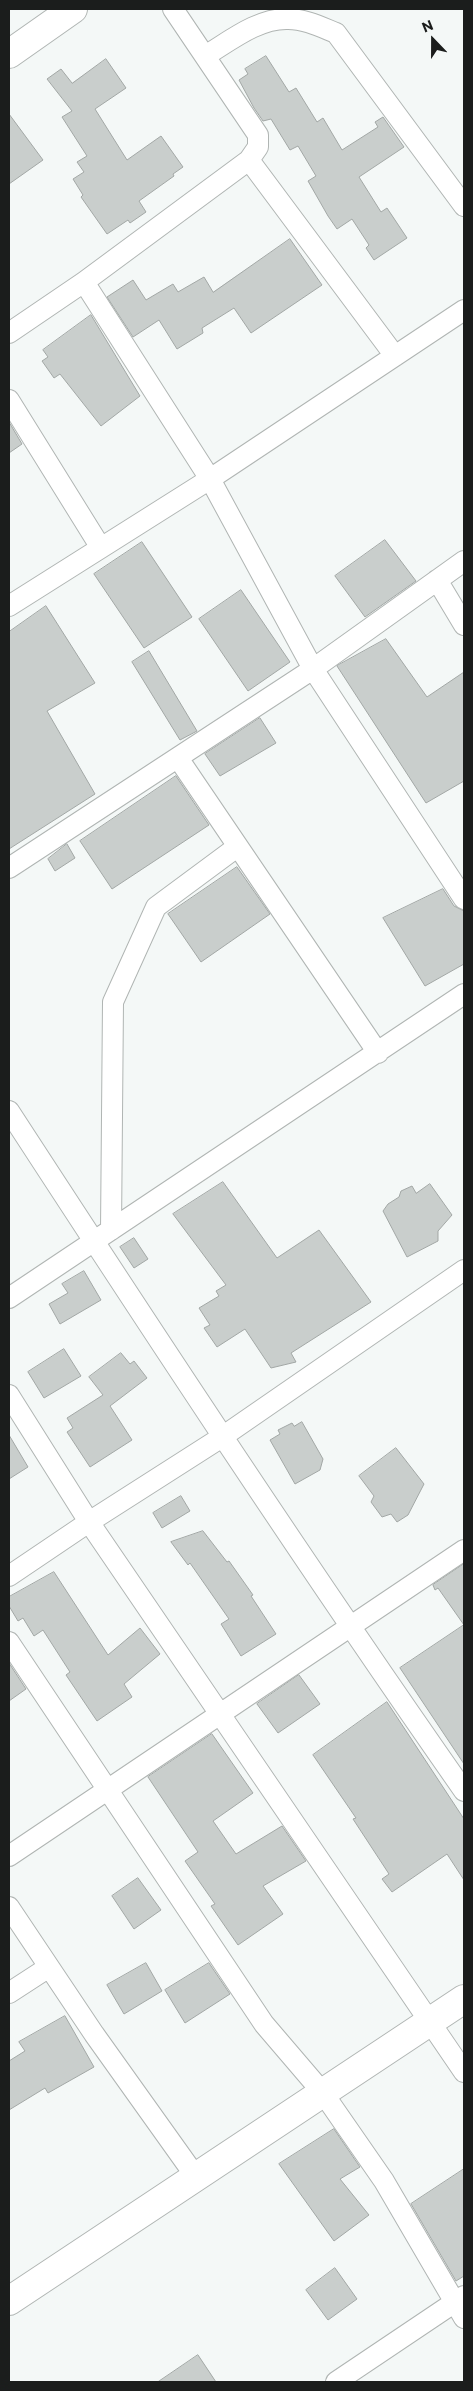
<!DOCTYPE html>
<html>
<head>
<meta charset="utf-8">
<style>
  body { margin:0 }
  #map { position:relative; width:473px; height:2391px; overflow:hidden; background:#f4f8f7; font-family:Commissioner,sans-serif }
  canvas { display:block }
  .frame { position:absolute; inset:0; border:10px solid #1b1d1c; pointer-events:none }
  .north { position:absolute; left:408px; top:15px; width:50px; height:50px; -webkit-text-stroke:4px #f4f8f7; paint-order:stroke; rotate:338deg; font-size:14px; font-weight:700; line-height:20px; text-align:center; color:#1b1d1c }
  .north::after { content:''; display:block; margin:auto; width:18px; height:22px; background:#1b1d1c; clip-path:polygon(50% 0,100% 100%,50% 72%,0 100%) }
</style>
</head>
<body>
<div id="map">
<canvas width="473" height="2391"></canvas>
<div class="frame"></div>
<div class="north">N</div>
</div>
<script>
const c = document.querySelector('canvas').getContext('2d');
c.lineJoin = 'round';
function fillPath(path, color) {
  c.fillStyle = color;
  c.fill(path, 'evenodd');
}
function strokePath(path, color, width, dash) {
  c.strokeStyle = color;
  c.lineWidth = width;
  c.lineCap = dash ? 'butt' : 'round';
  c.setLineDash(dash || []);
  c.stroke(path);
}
const building = new Path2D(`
  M266,56L289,92L296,88L317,122L323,118L342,150L378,127L375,122L383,117L404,147L359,177L381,212L387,208L407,238L374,260L366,248L369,245L352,219L337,229L328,216L308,181L316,176L298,146L290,150L271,119L263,121L254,108L239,80L248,74L245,69Z
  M106,59L126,88L95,109L127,160L161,136L183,167L173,174L174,176L139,201L146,212L130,223L128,220L107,234L81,197L83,195L73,179L84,172L77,162L87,156L62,117L72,111L47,79L61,69L72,83Z
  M9,114L43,160L9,184Z
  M290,239L322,285L251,333L234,308L202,328L203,333L177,349L159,320L133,337L107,297L133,280L146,300L173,284L178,292L204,277L213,292Z
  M91,315L140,396L101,426L60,374L54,378L42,361L48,357L43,350Z
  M9,422L22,444L9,453Z
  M385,540L416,581L365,617L335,576Z
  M142,542L192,617L144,648L94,574Z
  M241,590L290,662L248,691L199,619Z
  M46,606L95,683L47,711L95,794L9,849V632Z
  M386,639L427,697L464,672V781L426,803L337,666Z
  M149,651L197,731L180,740L132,662Z
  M260,718L276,743L220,776L205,754Z
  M176,776L209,825L112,889L80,841Z
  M67,844L75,858L55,871L48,859Z
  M237,867L270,914L201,962L168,914Z
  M443,889L454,906L464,911V964L425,986L383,918Z
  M223,1182L277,1258L319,1230L371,1302L291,1353L296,1362L271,1368L245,1329L217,1347L204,1328L210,1325L199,1308L219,1296L216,1291L226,1285L173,1214Z
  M430,1184L452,1215L438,1231V1241L407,1257L383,1211L388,1204L399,1197L401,1191L412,1186L416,1193Z
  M134,1238L148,1259L134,1268L120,1247Z
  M84,1271L101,1300L60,1324L49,1304L68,1293L62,1284Z
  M64,1349L81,1376L44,1398L28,1372Z
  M121,1353L130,1364L134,1361L147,1378L110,1406L132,1440L90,1467L67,1432L73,1428L67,1418L103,1395L89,1377Z
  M302,1422L323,1459L320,1470L295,1484L270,1440L280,1434L278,1430L292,1423L294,1426Z
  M9,1435L28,1467L9,1479Z
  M396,1448L424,1484L408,1515L397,1522L391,1514L382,1517L371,1502L374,1496L359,1476Z
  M181,1496L190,1511L162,1528L153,1513Z
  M203,1531L227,1562L229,1561L253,1595L251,1596L276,1634L241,1656L221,1624L229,1619L190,1563L188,1565L171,1542Z
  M464,1564V1625L438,1588L435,1590L433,1585Z
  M54,1572L108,1655L140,1628L160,1654L124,1684L132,1697L97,1721L66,1675L70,1672L43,1630L34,1636L23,1618L18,1621L9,1606V1597Z
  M464,1625V1764L400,1668Z
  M9,1663L26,1689L9,1701Z
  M299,1675L320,1704L278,1733L257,1704Z
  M387,1702L464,1819V1880L447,1854L392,1892L382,1879L389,1874L353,1819L356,1818L313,1755Z
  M212,1734L253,1793L213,1821L236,1854L282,1826L306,1861L263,1886L283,1914L238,1945L211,1906L215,1904L185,1861L198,1852L148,1777Z
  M138,1878L161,1910L134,1929L112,1896Z
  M146,1963L162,1991L124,2014L107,1985Z
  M209,1963L230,1994L185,2023L165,1990Z
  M65,2016L94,2067L48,2093L45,2088L9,2110V2061L25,2051L19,2042Z
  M334,2129L360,2167L340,2179L369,2215L334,2241L279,2164Z
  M464,2169V2276L456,2281L411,2204Z
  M335,2268L357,2299L328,2320L306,2290Z
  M198,2355L216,2382H158Z`);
fillPath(building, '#c9cecc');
strokePath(building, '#a2a7a5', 1);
const street = new Path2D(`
  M205,56C230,41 258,18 288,19C305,19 321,27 336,33L464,206
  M249,160L395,356
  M84,282L210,479L313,669L464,899
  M9,333L84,282L249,160L258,147V135L173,9
  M9,400L101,548
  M437,580L464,625
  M9,606L210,479L464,310
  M178,758L378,1053
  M9,868L313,669L464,561
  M9,1111C158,1340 308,1568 464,1791
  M111,1230L113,1002L156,907L237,847
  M9,1298L464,994
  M9,1395L89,1522L464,2072
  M9,1576L89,1522L222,1437L464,1270
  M9,1642L264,2024L323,2093L384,2181L464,2318
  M9,1856L464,1550
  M9,1907L94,2034L196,2177
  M9,1993L49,1967
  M336,2382L464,2296`);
const secondary = new Path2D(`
  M9,54L73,9
  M9,2301L464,1999`);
strokePath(street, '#b0b5b3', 22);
strokePath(secondary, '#b0b5b3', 30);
strokePath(street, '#fff', 20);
strokePath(secondary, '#fff', 28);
</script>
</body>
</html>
